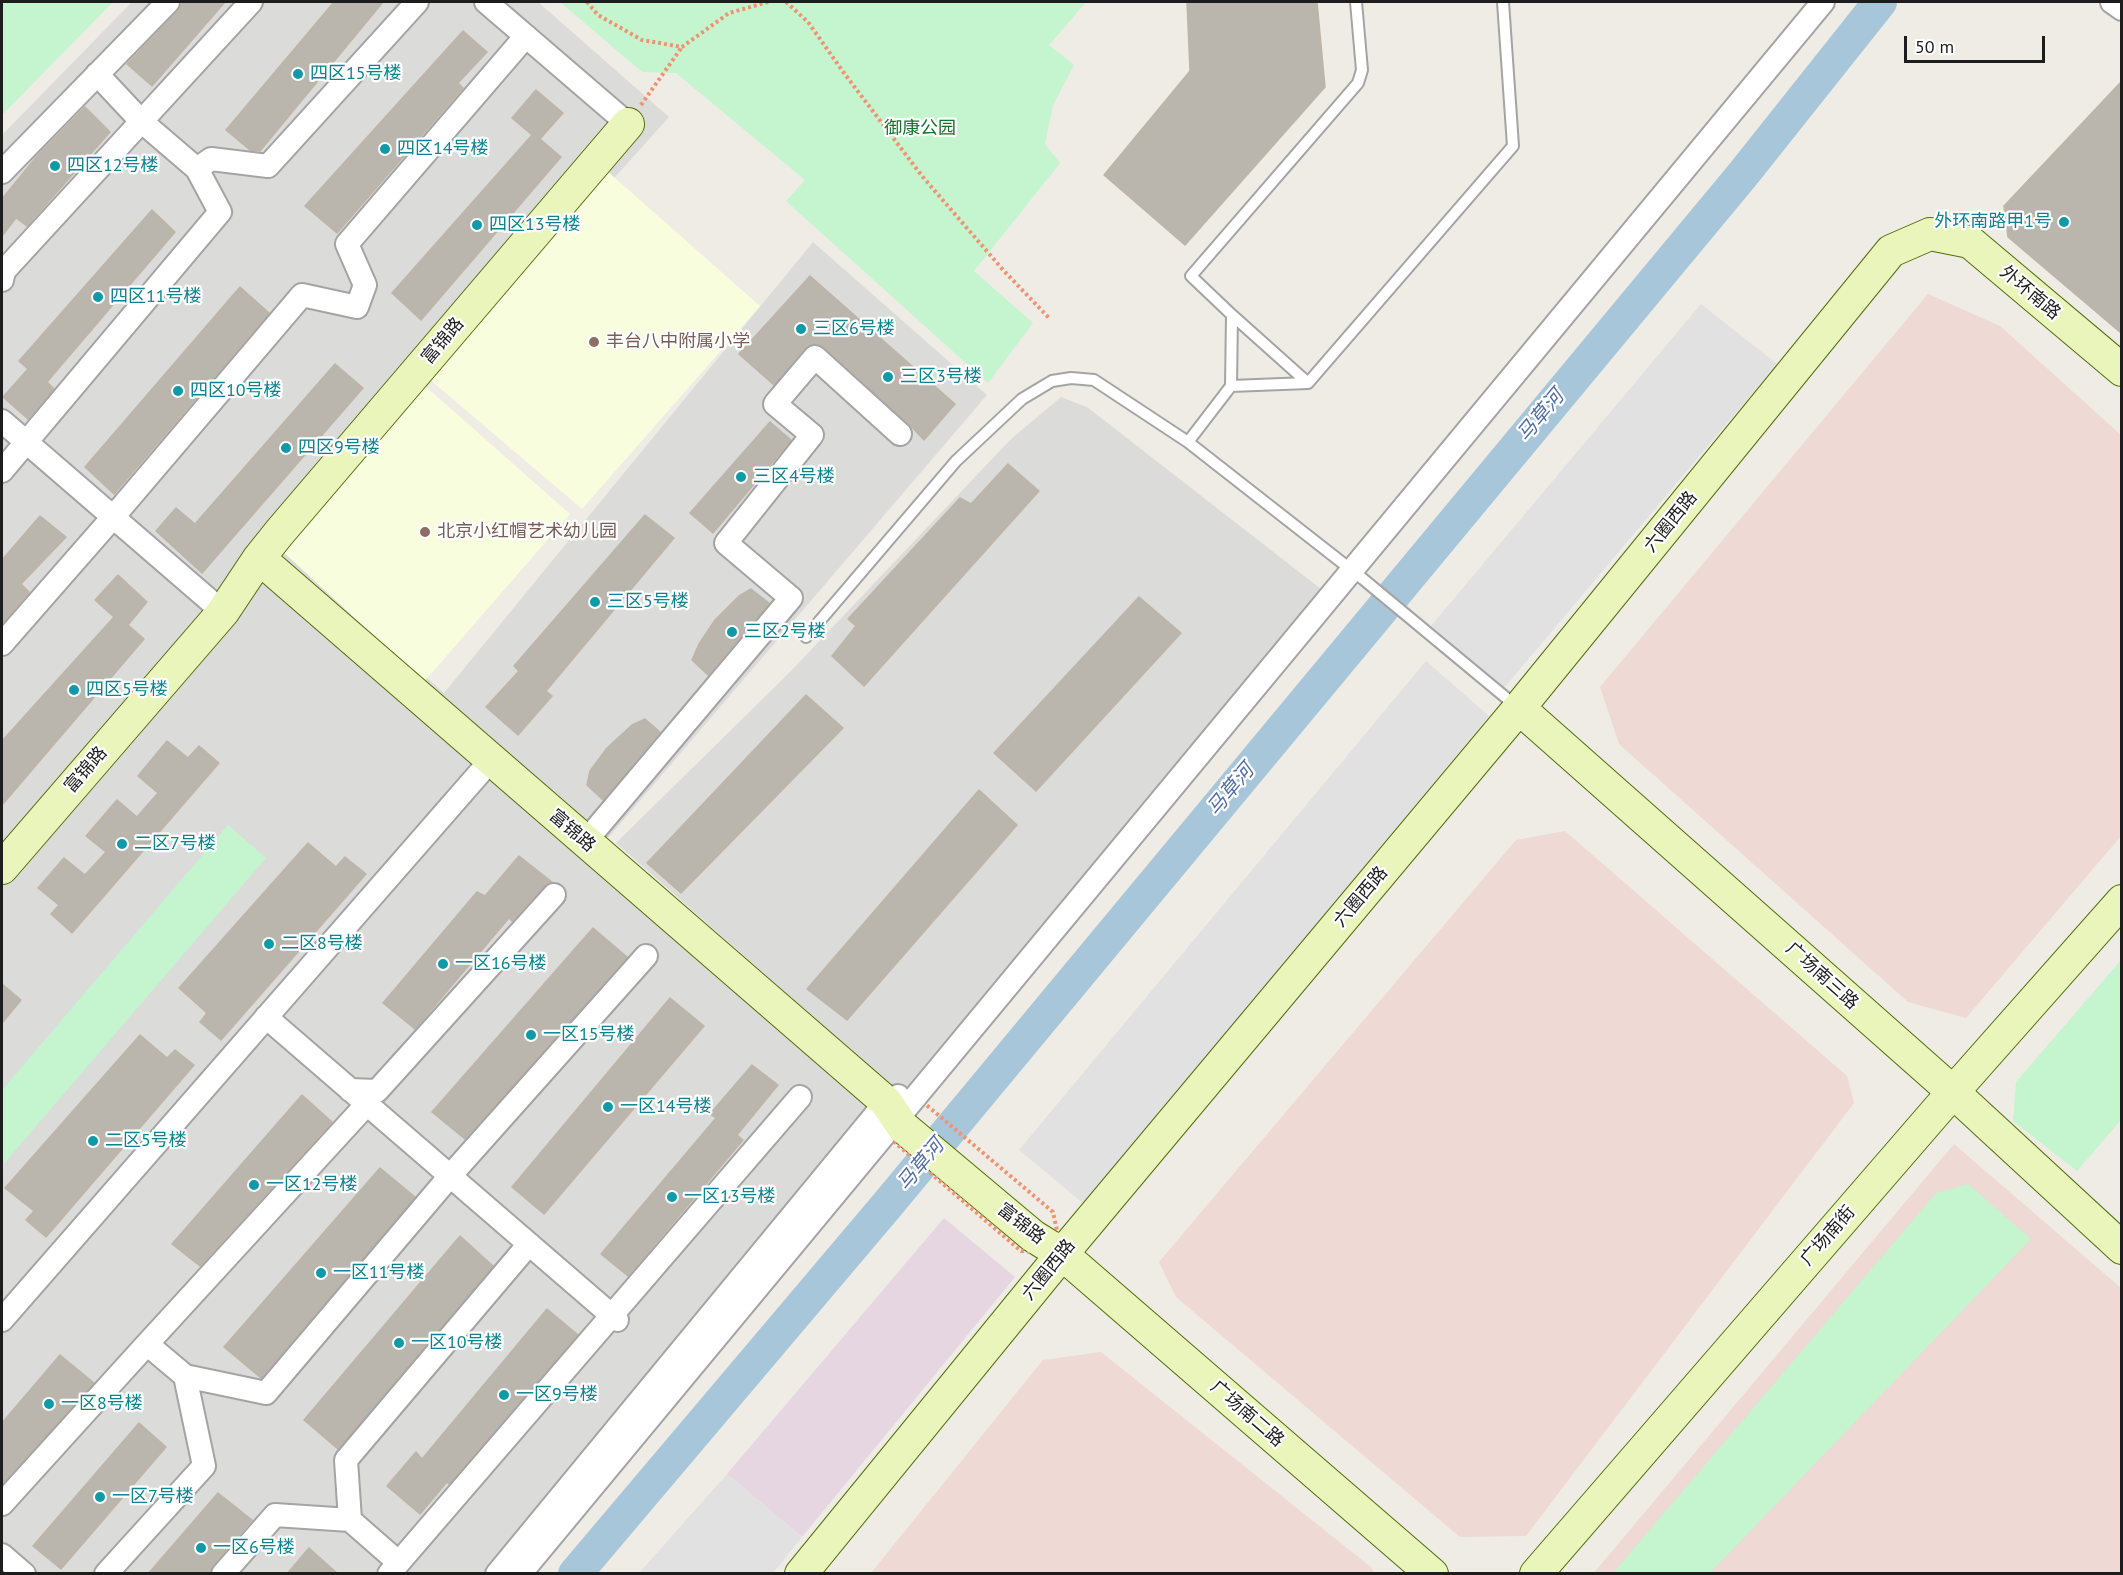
<!DOCTYPE html>
<html>
<head>
<meta charset="utf-8">
<style>
  body { margin:0 }
  #map { position:relative; width:2123px; height:1575px; overflow:hidden; background:#eeece4; font-family:"PT Sans",sans-serif }
  canvas { display:block }
  .frame { position:absolute; inset:0; border:3px solid #1d1d1d; pointer-events:none }
  .scale { position:absolute; left:1904px; top:36px; width:141px; height:27px; box-sizing:border-box; border:3px solid #1d1d1d; border-top:0; padding-left:8px; font-size:18px; line-height:21px; white-space:nowrap; color:#1d1d1d; -webkit-text-stroke:4px #fff; paint-order:stroke }
</style>
</head>
<body>
<div id="map">
<canvas width="2123" height="1575"></canvas>
<div class="frame"></div>
<div class="scale">50 m</div>
</div>
<script>
const c = document.querySelector('canvas').getContext('2d');
c.lineJoin = 'round';
function fillPath(path, color) {
  c.fillStyle = color;
  c.fill(path, 'evenodd');
}
function strokePath(path, color, width, dash) {
  c.strokeStyle = color;
  c.lineWidth = width;
  c.lineCap = dash ? 'butt' : 'round';
  c.setLineDash(dash || []);
  c.stroke(path);
}
function drawText(font, color, halo, rows, align = 'center') {
  c.font = font + ' "PT Sans","Noto Sans SC",sans-serif';
  c.lineWidth = 4.5;
  c.setLineDash([]);
  c.textBaseline = 'middle';
  c.strokeStyle = halo;
  c.fillStyle = color;
  for (const [text, x, y, turn = 0] of rows) {
    c.save();
    c.translate(x, y);
    c.rotate((+turn || 0) * Math.PI / 180);
    c.textAlign = isNaN(turn) ? turn : align;
    if (halo) c.strokeText(text, 0, 0);
    c.fillText(text, 0, 0);
    c.restore();
  }
}
fillPath(new Path2D(`
  M132,2H538L669,117L281,549L444,693L813,242L987,395L602,845L901,1113L516,1573H2V135Z
  M1061,397L1087,407L1330,596L909,1101L616,843L790,672L1011,439Z`), '#dbdbda');
fillPath(new Path2D(`
  M1928,294L2000,326L2121,435V836L1966,1018L1908,1002L1619,744L1600,687Z
  M1565,831L1847,1076L1854,1103L1526,1536L1460,1537L1176,1297L1159,1262L1516,840Z
  M1954,1144L2121,1288V1573L1593,1574Z
  M1101,1352L1372,1568L1374,1573H871L1043,1360Z`), '#eed9d4');
fillPath(new Path2D(`
  M944,1218L1015,1277L802,1537L727,1474Z`), '#e6d6e1');
fillPath(new Path2D(`
  M606,170L760,306L582,509L428,378Z
  M424,385L570,514L424,682L280,549Z`), '#f8fdde');
fillPath(new Path2D(`
  M2,2H113L2,115Z
  M560,2H1086L1049,45L1074,65L1053,105L1045,144L1060,163L974,271L1033,323L988,383L786,201L805,180L676,73L642,72Z
  M228,825L266,858L2,1166V1090Z
  M2121,960V1120L2077,1171L2013,1121L2016,1082Z
  M1968,1184L2031,1239L1710,1573H1613L1936,1193Z`), '#c4f5cf');
fillPath(new Path2D(`
  M1701,304L1777,364L1504,688L1431,626Z
  M1426,661L1489,716L1084,1204L1019,1150Z
  M727,1474L802,1537L773,1573H639Z`), '#e1e1e1');
strokePath(new Path2D(`
  M575,1574L888,1204L1744,173L1880,2`), '#a7c6d9', 34);
const building = new Path2D(`
  M183,2H225L152,86L127,64L178,11Z
  M334,2H383L260,151L250,150L226,130Z
  M1187,2H1317L1325,87L1185,245L1104,175L1190,71Z
  M463,31L487,52L458,83L463,88L337,233L305,206Z
  M2121,82V333L2008,237L2004,206Z
  M536,90L563,113L540,139L561,157L421,320L392,293L532,135L512,118Z
  M85,107L110,132L27,226L16,218L2,236V199L37,156Z
  M152,210L175,232L47,382L54,389L28,419L3,397L28,369L19,361Z
  M810,276L955,404L924,440L909,424L824,347L818,344L814,343L805,348L774,385L739,354Z
  M240,287L269,313L114,494L85,467Z
  M335,364L363,388L202,573L156,531L176,508L195,524Z
  M770,422L791,440L713,533L690,513Z
  M1008,464L1039,491L864,686L832,656L856,626L848,619L960,498L971,504Z
  M645,515L674,538L546,691L552,696L518,735L486,707L519,671L514,666Z
  M40,516L66,537L21,584L29,592L2,624V560Z
  M118,575L147,602L128,625L144,639L2,805V741L114,617L95,600Z
  M751,589L769,603L708,675L692,660L699,644L715,620L739,596Z
  M1139,597L1181,633L1036,791L994,753Z
  M806,695L843,728L681,893L647,863Z
  M645,719L660,732L603,800L587,785L590,771L607,748L632,725Z
  M167,741L188,758L199,746L219,763L72,933L51,914L59,905L38,888L64,858L85,875L106,852L86,836L117,800L137,817L158,793L138,776Z
  M979,790L1017,825L847,1020L807,989Z
  M308,843L336,867L345,857L366,874L221,1040L200,1022L207,1013L179,988Z
  M519,856L552,882L544,886L512,921L509,918L415,1029L383,1003L477,892L485,896Z
  M593,928L627,957L465,1139L432,1112Z
  M2,984L21,1000L2,1023Z
  M670,998L704,1026L544,1214L512,1187Z
  M140,1035L167,1058L175,1050L194,1065L46,1237L26,1220L34,1211L5,1188Z
  M752,1065L778,1085L737,1135L743,1140L628,1276L601,1254L716,1118L710,1114Z
  M302,1095L332,1122L200,1266L172,1244Z
  M380,1168L415,1197L261,1378L224,1347Z
  M460,1236L493,1266L338,1449L304,1420Z
  M547,1309L578,1335L449,1484L447,1482L420,1514L387,1486L416,1452L422,1459Z
  M60,1355L94,1383L2,1484V1423Z
  M139,1423L166,1447L61,1569L33,1546Z
  M218,1493L252,1520L213,1565L210,1574H148Z
  M309,1548L338,1574H287Z`);
fillPath(building, '#bab5ad');
strokePath(building, '#beb5a7', 1.5);
const lane = new Path2D(`
  M1232,315L1308,383
  M1231,386L1308,383L1513,146L1503,2
  M1188,442L1231,386L1232,315L1191,276L1358,83L1362,70L1356,2
  M806,637L956,461L1022,399L1052,381L1071,378L1094,380L1188,442L1363,579L1516,706`);
const street = new Path2D(`
  M486,2L628,124
  M2112,2L2122,9
  M97,74L141,121L197,169
  M2,172L168,2
  M2,280L4,271L251,2
  M2,421L223,612
  M2,471L220,212L197,169L211,159L268,166L417,2
  M2,644L114,516L302,295L357,307L365,285L347,244L526,36
  M585,842L791,598L726,543L812,435L775,404L815,357L900,434
  M266,1017L617,1320
  M350,1090L377,1091L554,895
  M2,1320L491,760
  M147,1344L367,1104
  M185,1376L266,1393L450,1176L646,956
  M2,1504L147,1344L185,1376L204,1466L106,1574
  M350,1520L346,1460L529,1244
  M2,1555L24,1574
  M223,1574L275,1515L350,1520L398,1562
  M389,1574L800,1097
  M497,1574L886,1102L898,1096
  M520,1574L1823,2`);
const secondary = new Path2D(`
  M259,558L886,1102L903,1127L1033,1236L1062,1254L1432,1574
  M1519,708L1953,1092L2122,1248
  M2,868L223,612L259,558L279,533L628,124
  M801,1574L1062,1254L1519,708L1891,251L1930,234L1970,242L2122,370
  M1536,1574L1953,1092L2122,901`);
strokePath(lane, '#a4a4a4', 14);
strokePath(street, '#a4a4a4', 26);
strokePath(secondary, '#546d0c', 34);
strokePath(new Path2D(`
  M587,2L598,15L642,40L682,47L729,13L768,2
  M786,2L808,22L844,73L922,176L1004,271L1050,319
  M641,105L682,47
  M886,1102L924,1103L1053,1212L1062,1254L1021,1251L892,1140Z`), '#f09373', 4, [3, 3]);
strokePath(lane, '#fff', 10);
strokePath(street, '#fff', 22);
strokePath(secondary, '#e9f5bb', 32);
for (const [x, y, r, color] of [
  [298,74,6,"#0f9aa8"],
  [385,149,6,"#0f9aa8"],
  [55,166,6,"#0f9aa8"],
  [2064,222,6,"#0f9aa8"],
  [477,225,6,"#0f9aa8"],
  [98,297,6,"#0f9aa8"],
  [801,329,6,"#0f9aa8"],
  [594,342,6,"#8d6e63"],
  [888,377,6,"#0f9aa8"],
  [178,391,6,"#0f9aa8"],
  [286,448,6,"#0f9aa8"],
  [741,477,6,"#0f9aa8"],
  [425,532,6,"#8d6e63"],
  [595,602,6,"#0f9aa8"],
  [732,632,6,"#0f9aa8"],
  [74,690,6,"#0f9aa8"],
  [122,844,6,"#0f9aa8"],
  [269,944,6,"#0f9aa8"],
  [443,964,6,"#0f9aa8"],
  [531,1035,6,"#0f9aa8"],
  [608,1107,6,"#0f9aa8"],
  [93,1141,6,"#0f9aa8"],
  [254,1185,6,"#0f9aa8"],
  [672,1197,6,"#0f9aa8"],
  [321,1273,6,"#0f9aa8"],
  [399,1343,6,"#0f9aa8"],
  [504,1395,6,"#0f9aa8"],
  [49,1404,6,"#0f9aa8"],
  [100,1497,6,"#0f9aa8"],
  [201,1548,6,"#0f9aa8"]
]) {
  const dot = new Path2D();
  dot.arc(x, y, r, 0, 2 * Math.PI);
  c.fillStyle = color;
  c.fill(dot);
  strokePath(dot, '#fff', 2);
}
drawText('18px', '#0d838f', '#fff', [
  ["四区15号楼",310,74],
  ["四区14号楼",397,149],
  ["四区12号楼",67,166],
  ["外环南路甲1号",2052,222,"right"],
  ["四区13号楼",489,225],
  ["四区11号楼",110,297],
  ["三区6号楼",813,329],
  ["三区3号楼",900,377],
  ["四区10号楼",190,391],
  ["四区9号楼",298,448],
  ["三区4号楼",753,477],
  ["三区5号楼",607,602],
  ["三区2号楼",744,632],
  ["四区5号楼",86,690],
  ["二区7号楼",134,844],
  ["二区8号楼",281,944],
  ["一区16号楼",455,964],
  ["一区15号楼",543,1035],
  ["一区14号楼",620,1107],
  ["二区5号楼",105,1141],
  ["一区12号楼",266,1185],
  ["一区13号楼",684,1197],
  ["一区11号楼",333,1273],
  ["一区10号楼",411,1343],
  ["一区9号楼",516,1395],
  ["一区8号楼",61,1404],
  ["一区7号楼",112,1497],
  ["一区6号楼",213,1548]
], 'left');
drawText('18px', '#13742a', '#fff', [
  ["御康公园",920,129]
]);
drawText('18px', '#1d1d1d', '#fff', [
  ["外环南路",2030,293,40],
  ["富锦路",443,341,-50],
  ["六圈西路",1671,522,-51],
  ["富锦路",86,770,-49],
  ["富锦路",572,831,41],
  ["六圈西路",1361,897,-50],
  ["广场南三路",1822,976,42],
  ["富锦路",1021,1224,38],
  ["广场南街",1828,1236,-49],
  ["六圈西路",1049,1270,-51],
  ["广场南二路",1247,1414,41]
]);
drawText('18px', '#785e54', '#fff', [
  ["丰台八中附属小学",606,342],
  ["北京小红帽艺术幼儿园",437,532]
], 'left');
drawText('italic 20px', '#516ea6', '#fff', [
  ["马草河",1541,416,-50],
  ["马草河",1231,790,-50],
  ["马草河",921,1165,-50]
]);
</script>
</body>
</html>
